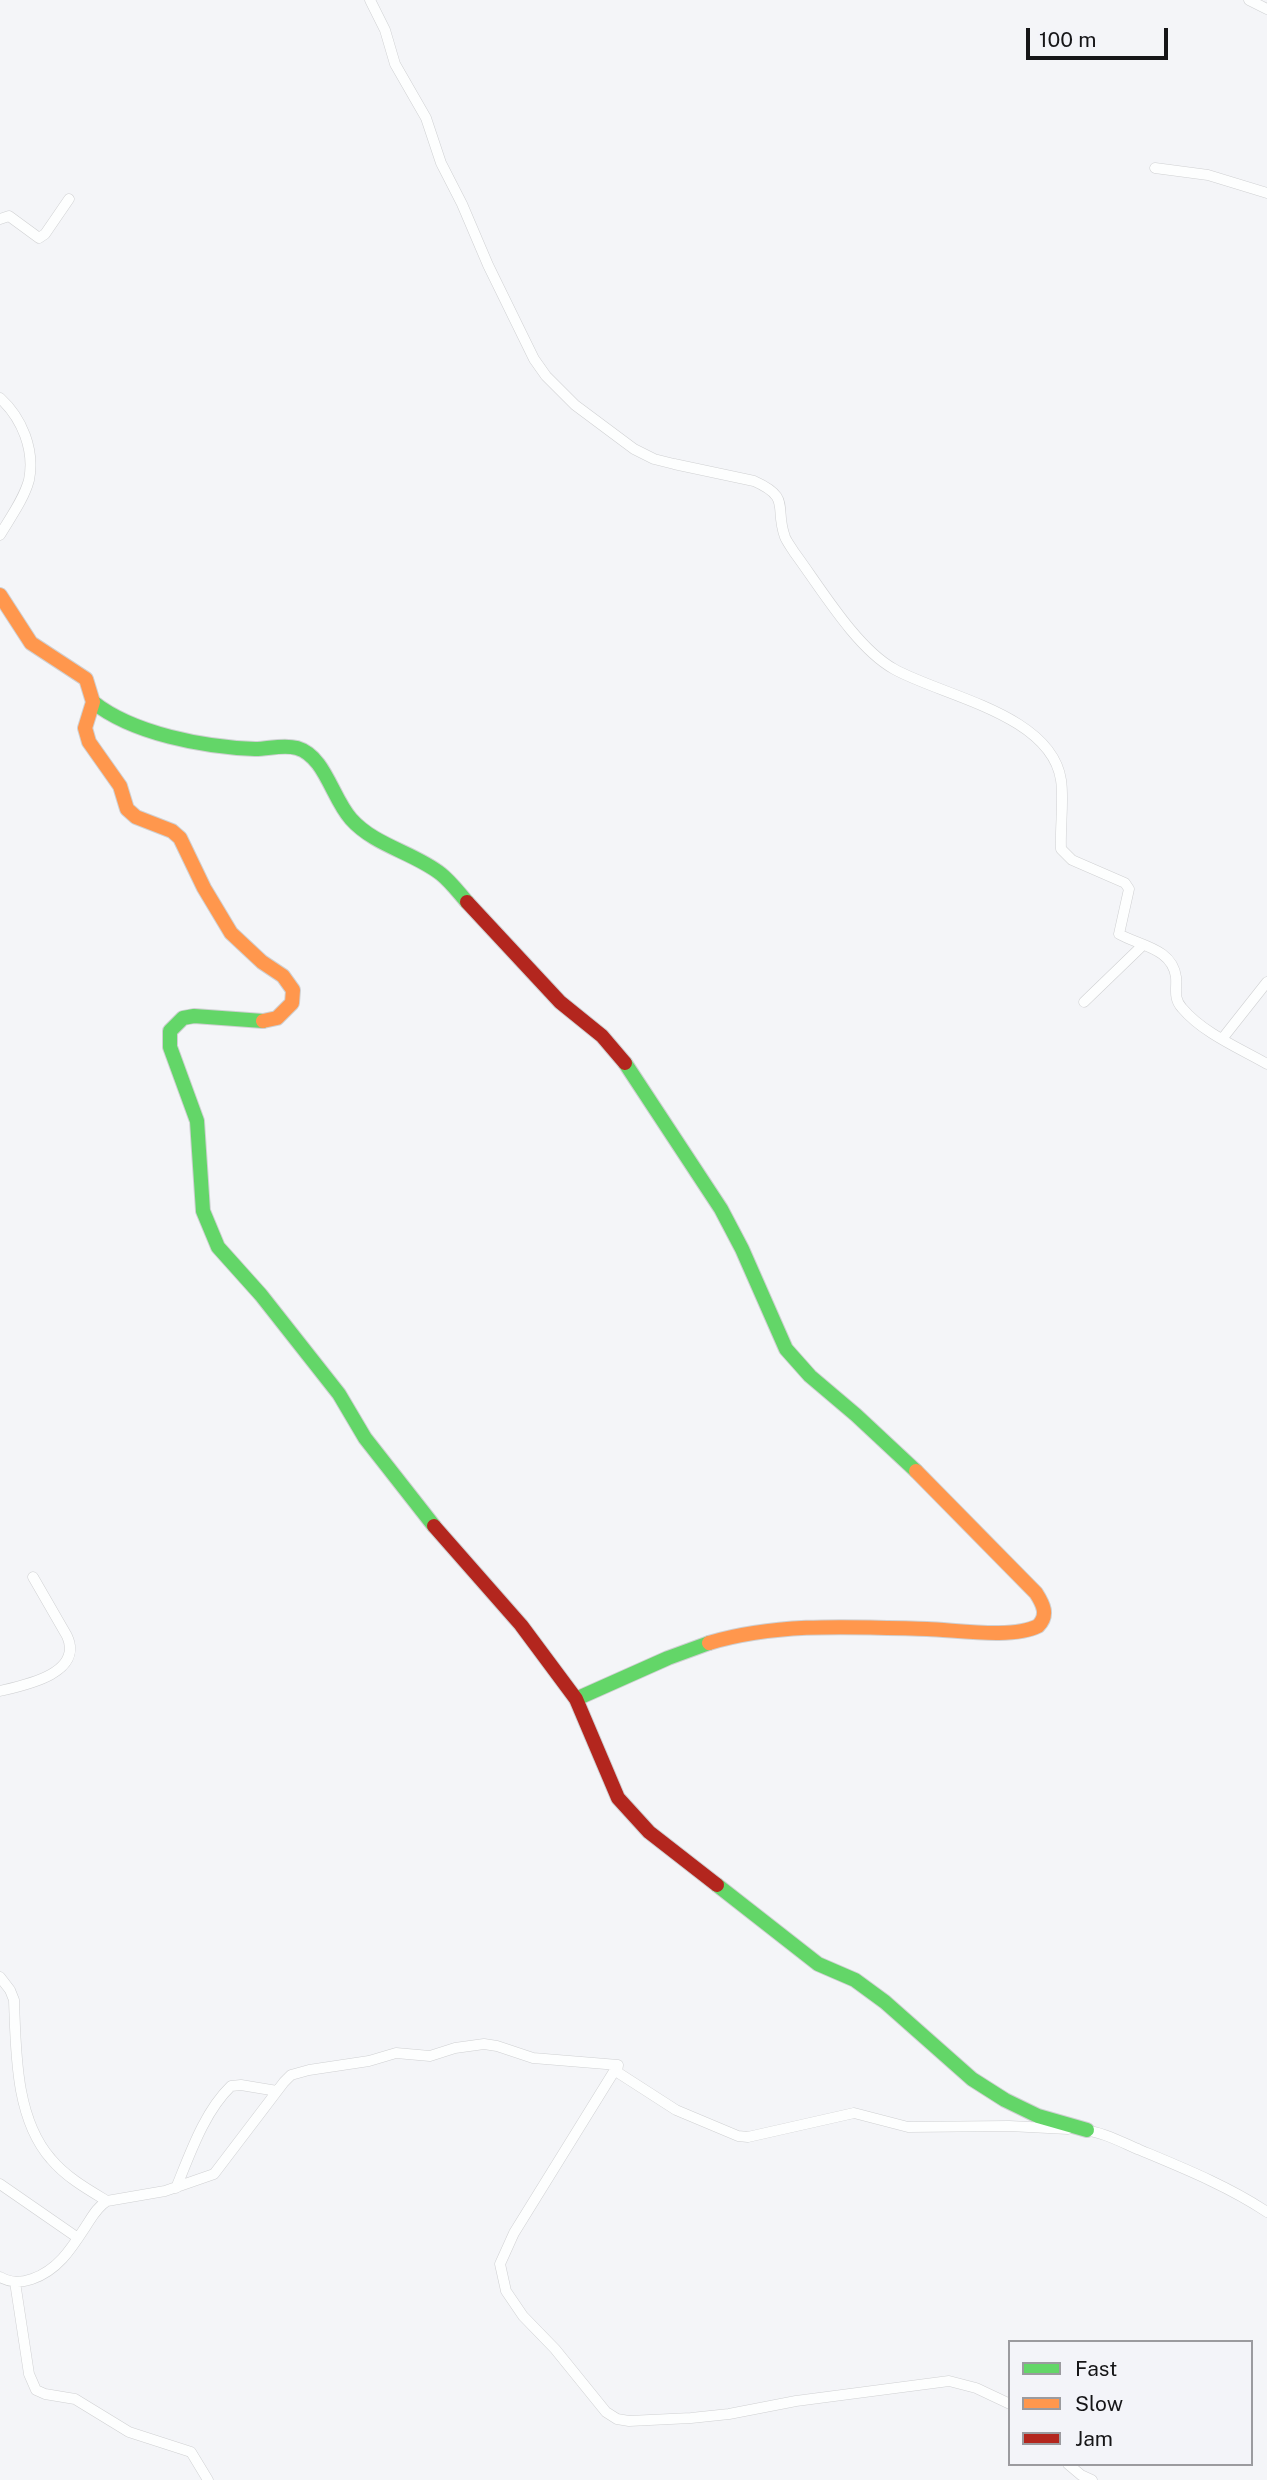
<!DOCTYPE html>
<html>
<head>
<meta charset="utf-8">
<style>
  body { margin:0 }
  #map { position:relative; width:1267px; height:2480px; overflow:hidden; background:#f4f5f8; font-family:"Public Sans",sans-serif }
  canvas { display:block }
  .legend { position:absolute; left:1008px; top:2340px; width:245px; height:126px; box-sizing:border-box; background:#f3f4f9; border:2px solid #9b9b9f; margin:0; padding:9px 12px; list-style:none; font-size:21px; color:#161618 }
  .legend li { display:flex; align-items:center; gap:14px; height:35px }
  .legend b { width:35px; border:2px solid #9b9b9f }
  .scale { position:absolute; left:1026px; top:28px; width:142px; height:32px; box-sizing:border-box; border:4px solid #161618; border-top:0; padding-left:9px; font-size:21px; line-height:24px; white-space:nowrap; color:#161618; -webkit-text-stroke:5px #f3f4f9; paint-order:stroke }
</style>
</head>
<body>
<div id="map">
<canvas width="1267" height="2480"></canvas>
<ul class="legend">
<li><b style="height:9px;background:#63d668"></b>Fast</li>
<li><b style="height:9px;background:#ff974d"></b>Slow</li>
<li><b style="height:9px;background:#b3261e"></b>Jam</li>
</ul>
<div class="scale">100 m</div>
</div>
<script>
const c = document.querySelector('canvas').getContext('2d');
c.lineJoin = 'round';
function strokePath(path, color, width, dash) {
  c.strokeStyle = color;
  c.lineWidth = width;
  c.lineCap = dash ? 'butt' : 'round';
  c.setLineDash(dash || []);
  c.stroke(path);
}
const street = new Path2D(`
  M370,0L385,30L395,64L426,118L441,163L462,204L488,265L534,359L546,376L575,405L634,449L654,459L674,464L754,481C792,498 774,507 785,537C787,542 791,547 794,552C820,587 856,648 894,669C942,696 1051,714 1061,780C1064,799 1060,828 1061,849L1072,860L1125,883L1129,889L1119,934C1140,946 1172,948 1176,977C1177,989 1173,998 1182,1008C1203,1033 1239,1048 1267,1064
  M1249,0L1267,9
  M1155,168L1208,175L1267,193
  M0,219L9,216L39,238L45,234L69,199
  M0,398C22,418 35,450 29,480C24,499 10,518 0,535
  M1084,1002L1143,945
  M1222,1039L1267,982
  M0,1691C26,1685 84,1673 67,1636L33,1577
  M0,1977L10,1990L14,2000C16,2051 15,2118 51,2159C66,2177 87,2189 107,2201L165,2191L214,2174L284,2082L291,2075L309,2070L369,2061L396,2053L430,2056L455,2048L484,2044L497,2046L533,2058L618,2065L617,2072L676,2110L738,2136L748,2137L854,2113L908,2127L1009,2126L1068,2129
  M618,2065L514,2233L500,2264L506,2291L523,2316L555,2349L606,2412L617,2419L629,2421L691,2418L729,2414L796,2401L949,2381L976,2388L1010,2404
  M1083,2130C1103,2132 1121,2142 1140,2150C1183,2168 1228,2186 1267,2212
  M0,2184L78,2238
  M176,2188C190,2154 204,2112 231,2086L241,2085L277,2091
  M0,2277C11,2283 20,2283 32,2279C58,2270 71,2249 86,2226C92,2217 97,2207 107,2201
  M15,2282L29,2374L36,2390L45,2394L75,2399L129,2432L191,2452L208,2480
  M1068,2464L1081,2475L1092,2480`);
const fast = new Path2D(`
  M93,702C133,734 204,747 255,749C269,749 283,744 297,748C325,756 332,798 351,819C375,846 413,852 441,874C451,882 459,893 467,902
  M263,1021L194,1016L183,1018L170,1031V1047L197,1121L203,1211L218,1247L261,1295L339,1394L365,1438L434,1526
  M625,1063L721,1209L742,1249L786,1349L810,1376L856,1415L916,1471
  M576,1699L668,1658L709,1643
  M717,1885L818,1964L855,1980L885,2002L972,2079L1005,2100L1038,2116L1087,2130`);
const slow = new Path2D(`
  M0,595L31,643L86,679L93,702L85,728L89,742L120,786L127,809L136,817L172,831L180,838L204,888L231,933L262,962L283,976L293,990L292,1003L277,1018L263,1021
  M709,1643C779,1622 855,1627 927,1629C957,1630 1013,1639 1038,1626C1049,1615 1043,1604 1036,1593L916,1471`);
const jam = new Path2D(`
  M467,902L560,1002L602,1036L625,1063
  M434,1526L521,1625L576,1699L618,1798L649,1832L717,1885`);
strokePath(street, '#cfd0d2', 11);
strokePath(fast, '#cfd0d2', 16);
strokePath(slow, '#cfd0d2', 16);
strokePath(jam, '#cfd0d2', 16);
strokePath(street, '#fdfefe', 10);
strokePath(fast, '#63d668', 14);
strokePath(slow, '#ff974d', 14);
strokePath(jam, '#b3261e', 14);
</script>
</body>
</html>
